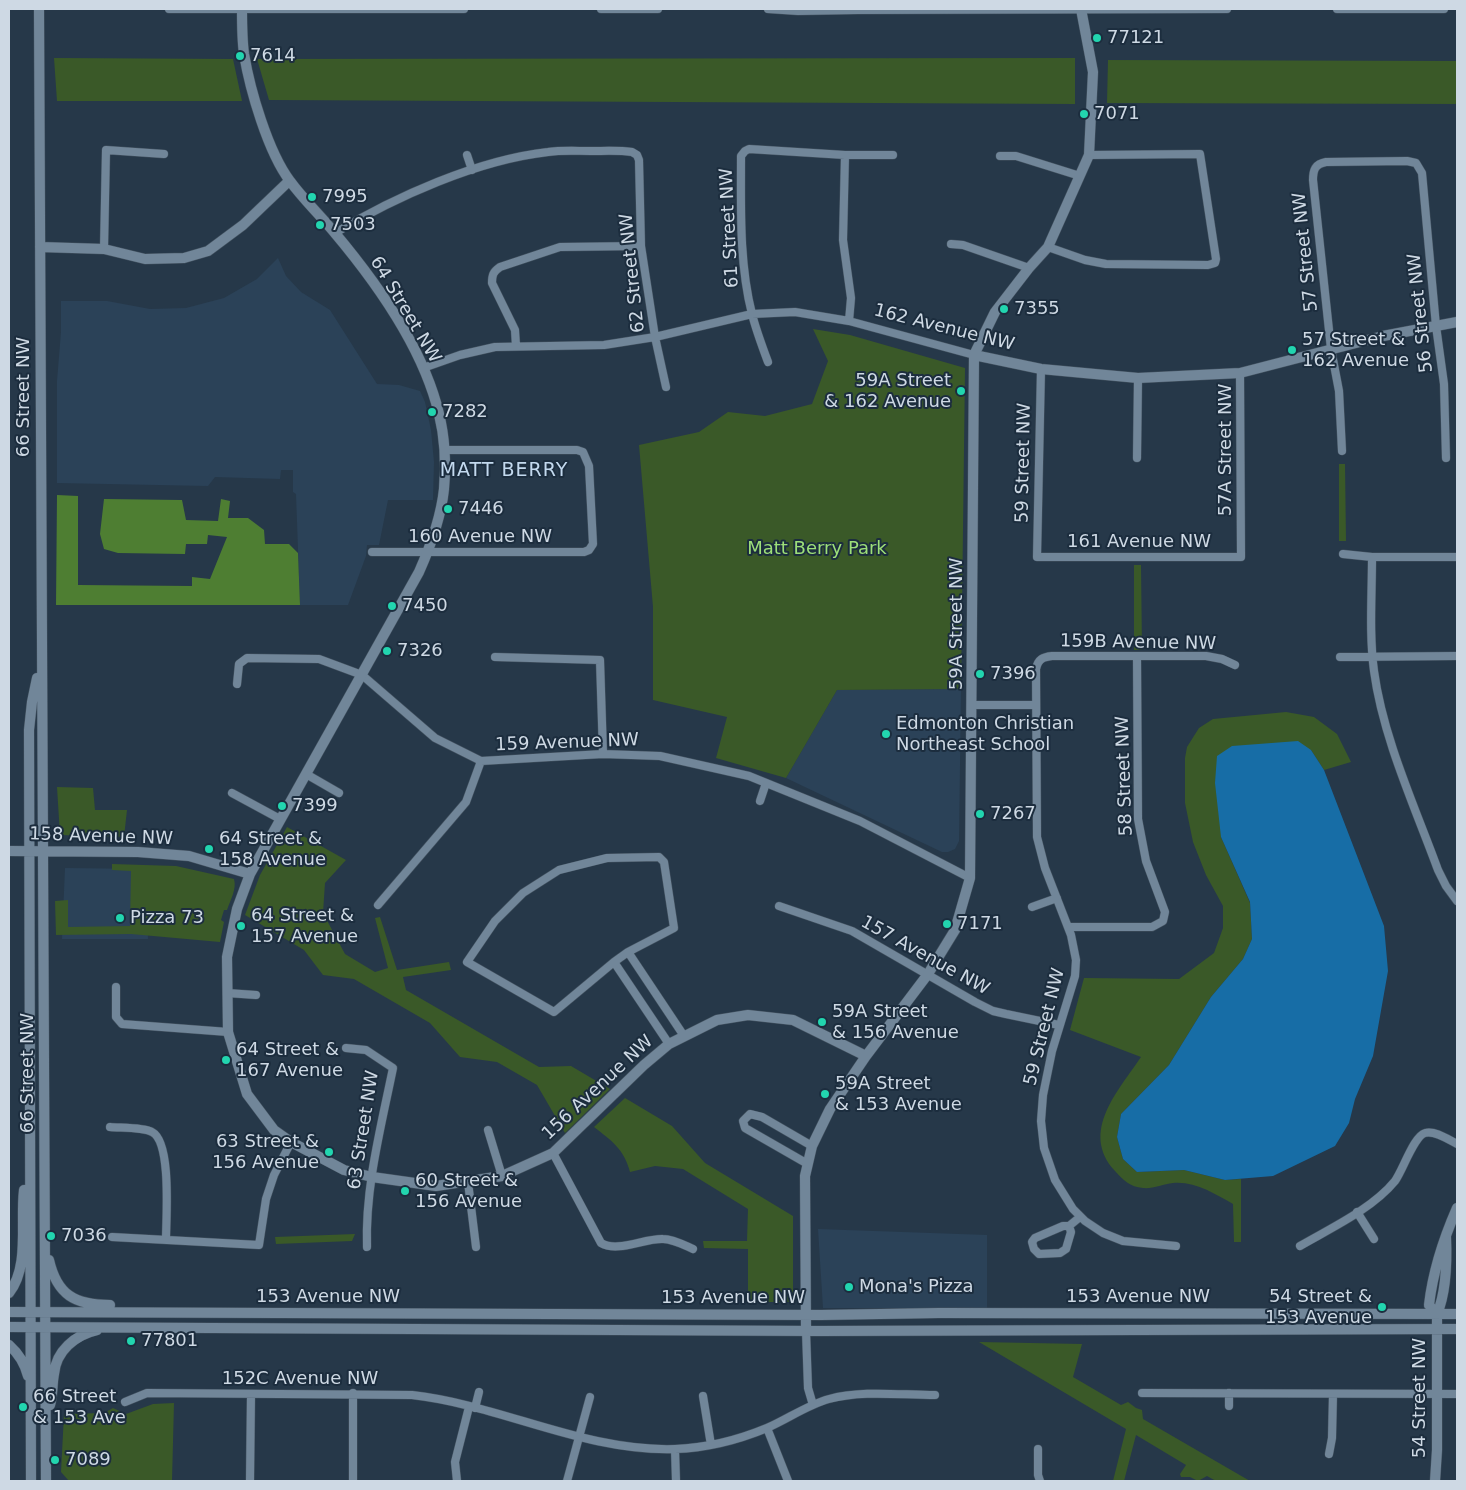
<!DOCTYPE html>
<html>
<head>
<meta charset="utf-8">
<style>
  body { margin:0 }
  #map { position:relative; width:1466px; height:1490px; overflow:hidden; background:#263849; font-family:"DejaVu Sans",sans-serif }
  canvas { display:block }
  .frame { position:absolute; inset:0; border:10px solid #ced9e4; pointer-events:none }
</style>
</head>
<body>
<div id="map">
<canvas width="1466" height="1490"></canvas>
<div class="frame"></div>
</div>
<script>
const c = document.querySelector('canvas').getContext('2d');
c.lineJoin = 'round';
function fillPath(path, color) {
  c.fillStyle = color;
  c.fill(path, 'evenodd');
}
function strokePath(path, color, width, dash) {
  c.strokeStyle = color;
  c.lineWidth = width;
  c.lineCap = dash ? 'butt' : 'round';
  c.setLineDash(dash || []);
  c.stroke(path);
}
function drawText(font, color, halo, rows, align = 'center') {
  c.font = font + ' "DejaVu Sans",sans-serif';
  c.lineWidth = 4;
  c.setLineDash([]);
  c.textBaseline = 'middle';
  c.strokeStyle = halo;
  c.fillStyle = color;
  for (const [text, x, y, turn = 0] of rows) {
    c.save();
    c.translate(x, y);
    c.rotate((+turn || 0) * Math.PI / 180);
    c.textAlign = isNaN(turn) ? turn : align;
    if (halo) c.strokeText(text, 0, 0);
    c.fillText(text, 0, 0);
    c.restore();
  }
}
fillPath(new Path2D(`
  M278,258L286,276L301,292L330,310L377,384L399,385L420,391L425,402L431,430L434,462L433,500H388L379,545H367L366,556L348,605H300L296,494L293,492V470H281L280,479L215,477L208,486L57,483V381L61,332V301H107L150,309L186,308L224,298L257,279Z
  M961,689L959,841L955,849L948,852H942L786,778L837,690Z
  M65,868L146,869L148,939H62Z
  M818,1229L987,1235V1308H823Z`), '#2b4258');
fillPath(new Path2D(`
  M54,58L233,59L242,101H57Z
  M1075,58V104L269,100L257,59Z
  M1108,60L1457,61V104L1107,103Z
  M813,329L850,335L965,368L961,689L837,690L786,778L716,758L727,717L653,700V607L639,445L699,432L728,412L765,416L812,404L828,361Z
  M1339,464H1345L1346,541H1339Z
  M1134,565H1141L1142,650H1134Z
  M1286,712L1314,717L1337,734L1351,762L1324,770L1311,750L1221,837L1250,903L1252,939L1243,959L1211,997L1169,1065L1121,1114L1117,1137L1123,1159L1137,1172L1184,1170L1225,1180L1241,1179V1242H1234L1233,1204C1215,1194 1195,1181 1173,1183C1163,1184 1153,1189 1143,1188C1130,1187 1123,1180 1115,1171C1079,1132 1119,1090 1141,1057L1070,1030L1084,978L1179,979L1214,953L1223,928V906L1206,875L1193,842L1185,803V758L1187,747L1199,728L1213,719Z
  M57,787L93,788L95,810H127L124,837L60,835Z
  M287,827L346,860L325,883L323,913L345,954L375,972L388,968L375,918L380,917L397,970L449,962L451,970L403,977L406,990L539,1067L571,1066L610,1089L565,1133L537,1085L497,1062L460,1057L430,1023L354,979L323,975L304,950L245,915L260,875Z
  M112,864L176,866L234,879C237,889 230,901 227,910H224L221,920L224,922L220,942L131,934L56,935L55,901L68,900V927L130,926L131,871L112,870Z
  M625,1098L672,1126L705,1163L793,1216V1299L790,1302H748V1249L704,1248L703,1241H747L748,1209L683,1169L655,1166L630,1172C624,1149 612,1141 594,1127Z
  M355,1234L352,1241L276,1244L275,1237Z
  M979,1342L1082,1344L1073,1377L1121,1405L1128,1402L1136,1408L1142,1410L1143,1419L1250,1481H1216L1207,1476L1198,1481L1190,1477H1181L1180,1474L1186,1465L1136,1435L1124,1481H1113L1126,1429Z
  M174,1403L172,1481H69L61,1472L64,1414L104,1413L113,1408L126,1414L153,1404Z`), '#3a5928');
fillPath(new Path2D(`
  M57,495L78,496V585L192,586V577L210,579L227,537L208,535L207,544H186L185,554L118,553L104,549L100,534L104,499L182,500L186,520L218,521L221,499L230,501L228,518H248L264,530L265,544H289L298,553L300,605H56Z`), '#4e7e32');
fillPath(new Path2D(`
  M1298,741L1311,750L1324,770L1384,926L1388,971L1373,1056L1355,1099L1349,1123L1335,1146L1273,1176L1225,1180L1184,1170L1137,1172L1123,1159L1117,1137L1121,1114L1169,1065L1211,997L1243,959L1252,939L1250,902L1221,837L1215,783L1217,756L1232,746Z`), '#176da6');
const street = new Path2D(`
  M169,9H464
  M601,9H658
  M768,9L798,11L858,10L1227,9
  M1337,9H1444
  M467,155L472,170
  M845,155L843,240L851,298L849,321
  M1000,156H1016L1080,176
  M335,233C395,197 477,160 548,152C562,150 576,151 590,151C604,151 619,150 632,152L637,155L639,160L641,246L655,337L666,387
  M951,244L963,245L1029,268
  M1048,247L1085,260L1106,264L1208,265L1215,263L1216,259L1200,154L1089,155
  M104,249L106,150L164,154
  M516,346L515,330L492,283C492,275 493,272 500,267L560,247L641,246
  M768,362C762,346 756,330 752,314C739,263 741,208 741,156L745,151L749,149L845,155H893
  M423,368L460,355L495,347L604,345L655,337L752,314L795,312L849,321L974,355
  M1041,369L1037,557H1241L1240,373
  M1342,451L1339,391L1331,349L1313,180C1313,170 1315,164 1326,162L1407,161L1416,163L1422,173L1436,326L1444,384L1446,458
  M1137,458L1138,378
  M372,552H584L589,550L593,544L589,466L583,452L577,450H444
  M1343,554L1372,557
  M1457,557H1372C1372,595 1369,634 1374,671C1383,738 1415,807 1438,870L1446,886L1457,901
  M495,657L600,660L603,754
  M1340,657L1457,656
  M237,684L239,664L247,658L319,659L362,675L435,738L481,761L603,754L660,756L749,776L860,821L970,878
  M973,705H1035
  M306,774L339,793
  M232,793L280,819
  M760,801L766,783
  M659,857L664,862L674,928L628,952L614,962L554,1012L467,962L495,921L523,893L559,870L607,858Z
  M378,905L466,802L481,761
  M779,906L852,931L975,1002L993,1011L1006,1014L1059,1025
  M1032,907L1057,898
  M1068,927H1152L1163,921L1165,912L1146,861L1138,819L1137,656
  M628,952L684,1036
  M614,962L669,1044
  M116,987V1017L122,1024L228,1032
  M227,993L256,995
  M346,1048L366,1050L393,1068C381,1127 365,1187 367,1247
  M110,1127C121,1128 143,1127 152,1132C172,1142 166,1219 166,1240
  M488,1130L502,1176
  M553,1153L601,1243C617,1253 645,1238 663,1239C673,1239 684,1245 693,1249
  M806,1163L745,1128L743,1121L750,1114L762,1117L812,1146
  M468,1182L476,1247
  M1357,1212L1374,1239
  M1069,1226L1071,1232L1066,1249L1060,1253L1039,1254L1034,1249L1032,1242L1035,1238L1063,1226H1069L1080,1217
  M112,1237L259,1245L266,1199L274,1175L291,1142
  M1176,1246L1123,1241L1103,1233L1085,1221L1073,1209L1055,1180L1044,1148L1041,1121L1043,1095L1052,1051L1075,976L1076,960L1071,935L1045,868L1037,837L1036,669C1038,659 1043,657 1052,656H1206L1222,659L1235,665
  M1300,1246C1331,1228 1372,1209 1395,1181C1403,1170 1414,1136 1425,1133C1435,1130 1449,1140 1457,1144
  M806,1331L808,1388L813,1405
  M1142,1393L1457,1394
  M1229,1393V1406
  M703,1396L711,1445
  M125,1402L147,1393L412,1395C501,1405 584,1452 675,1449C706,1448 738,1440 767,1428C788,1419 807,1405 829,1399C862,1390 900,1395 935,1395
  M475,1408L479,1392
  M767,1428L788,1481
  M675,1449L676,1481
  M1038,1449V1475L1040,1481
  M1329,1454L1332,1438L1333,1394
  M250,1481L251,1394
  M353,1481V1393
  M457,1481L455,1462L469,1407
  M567,1481L590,1397`);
const secondary = new Path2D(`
  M39,9L46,1481
  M242,9C242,24 242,39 244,54C250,90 268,152 290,181C303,199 320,215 334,232C377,283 424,350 439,414C445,438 446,465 444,489C441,518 431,545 419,572L250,874L237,909L227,957L228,1032L247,1094L274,1130L291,1142L344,1170L372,1177L436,1186L502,1176L553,1153L644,1065L669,1044L717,1020L748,1015L793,1020L866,1056
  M40,247L104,249L145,259L184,258L208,251L243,225L289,181
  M974,355L1041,369L1138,378L1240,373L1383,336L1457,322
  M9,851L138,852L189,856L250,874
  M49,1260C57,1295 75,1305 110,1305
  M9,1293C30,1266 20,1223 24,1190
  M9,1312L821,1315L939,1313L1457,1314
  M1437,1314L1429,1305C1433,1270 1443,1240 1457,1208
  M9,1327L818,1331L1457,1329
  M806,1331L805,1176L812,1146L830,1109L866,1056L928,974L955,930L970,878L974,355L995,312L1029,268L1048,247L1089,155L1093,72L1081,9
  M9,1345C18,1353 25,1364 28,1376
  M50,1405C53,1395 52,1384 54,1374C56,1351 75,1335 97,1330
  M31,1481L29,730L32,702L37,678
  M1435,1481L1437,1450V1314C1446,1293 1447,1261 1446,1237`);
strokePath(street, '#445361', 9);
strokePath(secondary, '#445361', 11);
strokePath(street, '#718699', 8);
strokePath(secondary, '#718699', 10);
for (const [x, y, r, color] of [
  [1097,38,5,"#22d5af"],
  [240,56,5,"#22d5af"],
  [1084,114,5,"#22d5af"],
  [312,197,5,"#22d5af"],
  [320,225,5,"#22d5af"],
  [1004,309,5,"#22d5af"],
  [1292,350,5,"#22d5af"],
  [961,391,5,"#22d5af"],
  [432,412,5,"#22d5af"],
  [448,509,5,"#22d5af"],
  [392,606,5,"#22d5af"],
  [387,651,5,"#22d5af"],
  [980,674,5,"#22d5af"],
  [886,734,5,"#22d5af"],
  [282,806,5,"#22d5af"],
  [980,814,5,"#22d5af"],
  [209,849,5,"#22d5af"],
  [120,918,5,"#22d5af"],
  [947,924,5,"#22d5af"],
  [241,926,5,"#22d5af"],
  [822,1022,5,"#22d5af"],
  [226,1060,5,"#22d5af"],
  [825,1094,5,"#22d5af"],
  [329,1152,5,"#22d5af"],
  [405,1191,5,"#22d5af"],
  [51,1236,5,"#22d5af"],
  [849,1287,5,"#22d5af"],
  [1382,1307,5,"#22d5af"],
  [131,1341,5,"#22d5af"],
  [23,1407,5,"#22d5af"],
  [55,1460,5,"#22d5af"]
]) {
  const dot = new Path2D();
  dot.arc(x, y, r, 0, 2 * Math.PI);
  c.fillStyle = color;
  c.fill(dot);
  strokePath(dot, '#1c2d3e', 2);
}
drawText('18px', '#ced9e4', '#1c2d3e', [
  ["77121",1107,38],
  ["7614",250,56],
  ["7071",1094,114],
  ["7995",322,197],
  ["7503",330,225],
  ["7355",1014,309],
  ["57 Street &",1302,340],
  ["162 Avenue",1302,361],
  ["59A Street",951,381,"right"],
  ["& 162 Avenue",951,402,"right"],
  ["7282",442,412],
  ["7446",458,509],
  ["7450",402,606],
  ["7326",397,651],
  ["7396",990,674],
  ["Edmonton Christian",896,724],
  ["Northeast School",896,745],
  ["7399",292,806],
  ["7267",990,814],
  ["64 Street &",219,839],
  ["158 Avenue",219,860],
  ["64 Street &",251,916],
  ["157 Avenue",251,937],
  ["Pizza 73",130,918],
  ["7171",957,924],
  ["59A Street",832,1012],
  ["& 156 Avenue",832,1033],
  ["64 Street &",236,1050],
  ["167 Avenue",236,1071],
  ["59A Street",835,1084],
  ["& 153 Avenue",835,1105],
  ["63 Street &",319,1142,"right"],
  ["156 Avenue",319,1163,"right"],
  ["60 Street &",415,1181],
  ["156 Avenue",415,1202],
  ["7036",61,1236],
  ["Mona's Pizza",859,1287],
  ["54 Street &",1372,1297,"right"],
  ["153 Avenue",1372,1318,"right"],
  ["77801",141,1341],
  ["66 Street",33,1397],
  ["& 153 Ave",33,1418],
  ["7089",65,1460]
], 'left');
drawText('18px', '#ced9e4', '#1c2d3e', [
  ["61 Street NW",730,228,-93],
  ["57 Street NW",1306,252,-96],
  ["62 Street NW",633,273,-96],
  ["64 Street NW",405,310,59],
  ["56 Street NW",1421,313,-96],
  ["162 Avenue NW",944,328,14],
  ["66 Street NW",24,397,-90],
  ["57A Street NW",1226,450,-90],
  ["59 Street NW",1024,463,-89],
  ["160 Avenue NW",480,537],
  ["161 Avenue NW",1139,542],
  ["59A Street NW",957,624,-90],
  ["159B Avenue NW",1138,643,1],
  ["159 Avenue NW",567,743,-2],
  ["58 Street NW",1125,776,-92],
  ["158 Avenue NW",101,837,2],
  ["157 Avenue NW",925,956,29],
  ["59 Street NW",1045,1027,-76],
  ["66 Street NW",28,1073,-90],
  ["156 Avenue NW",598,1088,-43],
  ["63 Street NW",364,1130,-81],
  ["153 Avenue NW",328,1297],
  ["153 Avenue NW",1138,1297],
  ["153 Avenue NW",733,1298],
  ["152C Avenue NW",300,1379],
  ["54 Street NW",1420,1398,-90]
]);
drawText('18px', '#9ddf79', '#1c2d3e', [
  ["Matt Berry Park",817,549]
]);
c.letterSpacing = '1px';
drawText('19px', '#c3d9ee', '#1c2d3e', [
  ["MATT BERRY",504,471]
]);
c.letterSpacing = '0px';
</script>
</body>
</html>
